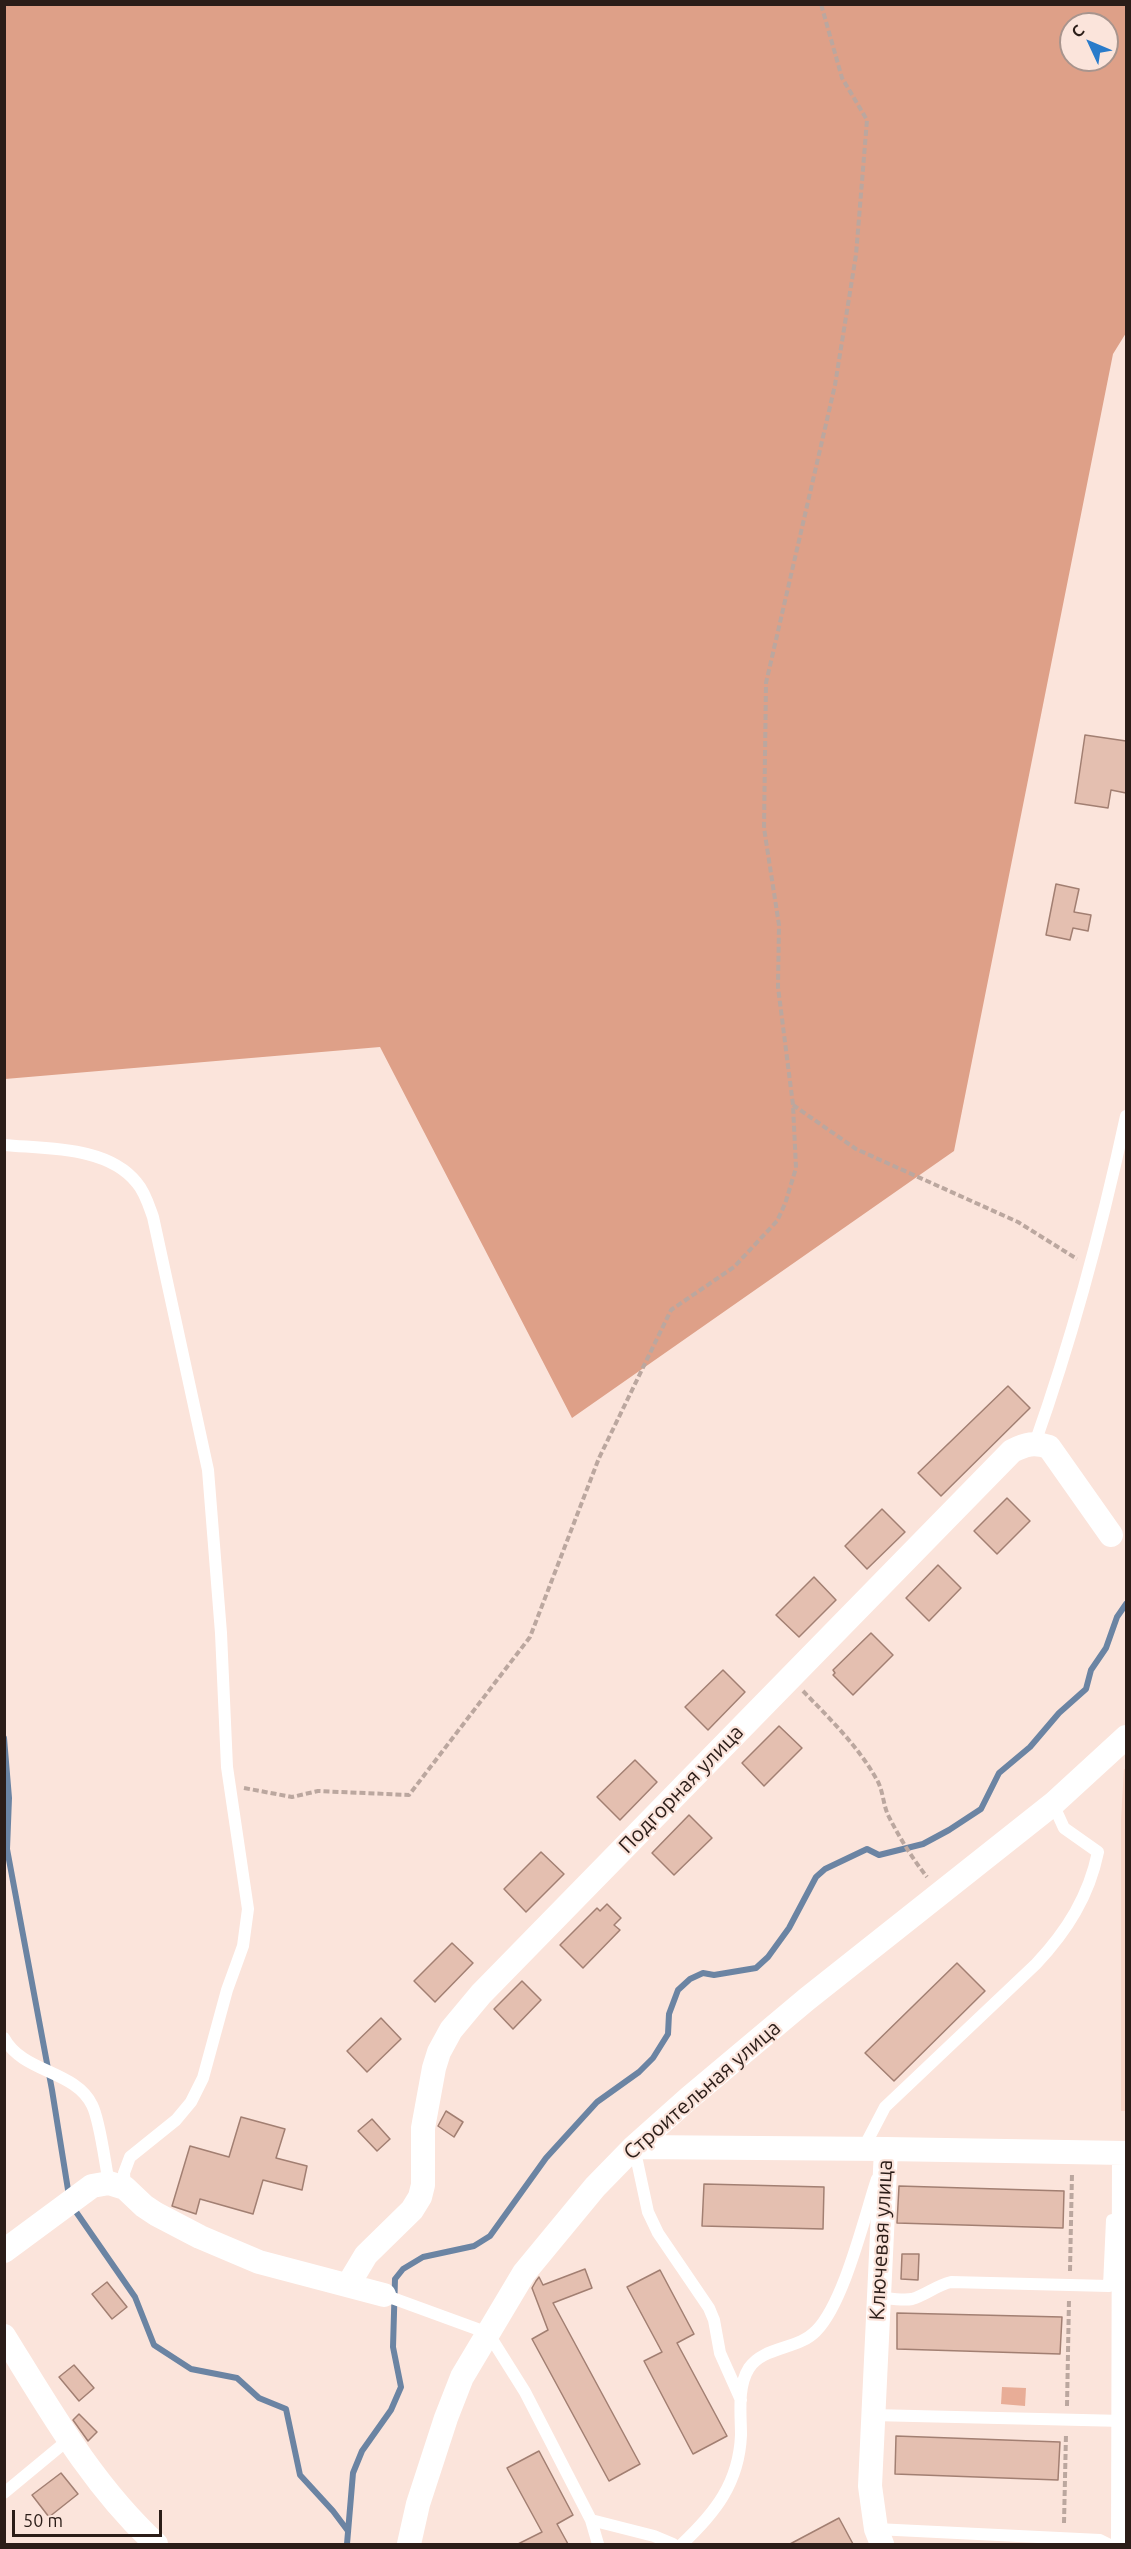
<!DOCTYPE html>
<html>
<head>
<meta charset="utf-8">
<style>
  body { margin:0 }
  #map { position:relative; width:1131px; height:2549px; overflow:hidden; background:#fbe4db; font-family:Ubuntu,sans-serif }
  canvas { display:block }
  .frame { position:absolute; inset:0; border:6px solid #2b1d18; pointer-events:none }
  .north { position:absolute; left:1059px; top:12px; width:60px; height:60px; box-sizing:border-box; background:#fbe4db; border:2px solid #a8948d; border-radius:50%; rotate:314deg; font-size:16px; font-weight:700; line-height:24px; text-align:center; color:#2b1d18 }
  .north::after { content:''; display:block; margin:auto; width:21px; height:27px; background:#2a7bca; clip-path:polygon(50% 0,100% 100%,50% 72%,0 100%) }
  .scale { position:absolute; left:12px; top:2510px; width:150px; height:27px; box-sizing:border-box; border:3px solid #2b1d18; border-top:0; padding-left:8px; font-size:18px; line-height:21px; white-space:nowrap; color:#2b1d18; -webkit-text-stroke:4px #fbe4db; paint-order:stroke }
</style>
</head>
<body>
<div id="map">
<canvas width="1131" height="2549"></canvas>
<div class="frame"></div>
<div class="north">С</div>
<div class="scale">50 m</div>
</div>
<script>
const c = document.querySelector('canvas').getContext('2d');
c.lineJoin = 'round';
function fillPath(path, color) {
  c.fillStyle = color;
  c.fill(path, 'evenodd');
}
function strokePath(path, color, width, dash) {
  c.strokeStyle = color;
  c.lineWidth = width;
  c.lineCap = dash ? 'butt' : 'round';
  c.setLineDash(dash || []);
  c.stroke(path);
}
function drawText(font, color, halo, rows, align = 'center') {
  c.font = font + ' Ubuntu,sans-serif';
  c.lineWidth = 4.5;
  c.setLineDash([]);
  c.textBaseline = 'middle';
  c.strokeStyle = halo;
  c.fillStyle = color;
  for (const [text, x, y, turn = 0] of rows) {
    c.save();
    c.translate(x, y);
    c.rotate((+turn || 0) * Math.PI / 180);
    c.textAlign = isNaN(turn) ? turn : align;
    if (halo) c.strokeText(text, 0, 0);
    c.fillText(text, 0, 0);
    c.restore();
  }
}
fillPath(new Path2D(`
  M1124,1769H1126V2111H1121V1819Z`), '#f9d4c6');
fillPath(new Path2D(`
  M1002,2387L1026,2388L1025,2406L1001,2404Z`), '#e8ad97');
fillPath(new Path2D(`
  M5,4L1126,5V333L1113,354L954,1151L572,1418L380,1047L5,1079ZM1071,24H1107V60H1071Z`), '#dea088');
strokePath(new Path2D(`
  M4,1738L9,1798L7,1849L52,2090L69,2196
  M72,2206L135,2297L154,2345L191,2369L237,2378L259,2398L286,2409L300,2475L333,2511L348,2531
  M347,2544L353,2473L362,2451L391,2410L401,2387L393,2347L395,2279L403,2269L423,2257L474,2246L490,2236L546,2158L597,2102L639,2072L653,2058L668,2034L669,2014L678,1990L690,1979L703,1973L714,1975L756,1968L768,1957L789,1928L816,1877L825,1869L867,1849L879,1855L923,1844L949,1830L981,1809L999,1773L1030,1747L1059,1713L1086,1689L1091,1670L1106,1648L1117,1617L1126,1604`), '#6b84a3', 6);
const building = new Path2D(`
  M1085,735L1126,741V793L1111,790L1108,808L1075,803Z
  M1056,884L1079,889L1074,912L1091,915L1088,931L1073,928L1070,940L1046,935Z
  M1008,1386L1030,1408L941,1496L918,1473Z
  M1007,1498L1030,1521L997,1554L974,1531Z
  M882,1509L905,1532L867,1569L845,1546Z
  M938,1565L961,1588L929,1621L906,1598Z
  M814,1577L836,1600L799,1637L776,1615Z
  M871,1633L893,1655L853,1695L833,1675L835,1673L833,1670Z
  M723,1670L745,1692L708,1730L685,1707Z
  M779,1726L802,1748L764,1786L742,1763Z
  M635,1760L657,1782L620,1820L597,1797Z
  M689,1815L712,1838L674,1875L652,1853Z
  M541,1852L564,1874L526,1912L504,1889Z
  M607,1904L621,1918L614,1925L620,1930L583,1968L560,1945L597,1908L600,1911Z
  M452,1943L473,1963L435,2002L414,1981Z
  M957,1963L985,1991L894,2081L865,2053Z
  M522,1981L541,2000L513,2029L494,2009Z
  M381,2018L401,2039L367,2072L347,2051Z
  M446,2111L463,2122L454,2137L438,2126Z
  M241,2117L285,2129L276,2158L307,2166L302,2190L263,2180L253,2214L200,2199L196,2214L172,2206L190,2146L229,2157Z
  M372,2119L390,2139L377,2151L358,2131Z
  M704,2184L824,2187L823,2229L702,2226Z
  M899,2186L1064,2191L1063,2228L897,2223Z
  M902,2254H919L918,2280L901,2279Z
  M585,2269L592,2288L553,2303L640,2464L609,2481L532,2339L548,2330L532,2288L536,2281L539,2277L543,2285Z
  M660,2270L694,2334L677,2343L727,2436L693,2454L644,2361L662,2352L627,2287Z
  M107,2282L127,2307L112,2319L92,2294Z
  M897,2313L1062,2317L1060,2354L897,2349Z
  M74,2365L94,2388L79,2401L59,2377Z
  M79,2414L97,2432L88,2441L73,2420Z
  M896,2436L1060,2442L1058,2480L895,2474Z
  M539,2451L573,2515L557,2524L568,2544H518L542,2532L507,2468Z
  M61,2473L78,2494L49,2517L32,2495Z
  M839,2518L853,2544H790Z`);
fillPath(building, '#e4bfb0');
strokePath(building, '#a27f72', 1.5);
strokePath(new Path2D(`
  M793,1105L856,1149L1018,1222L1077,1259
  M803,1691C830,1719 858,1746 877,1780C883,1790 883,1804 888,1815C899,1837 912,1858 927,1877
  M244,1788L292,1797L318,1791L409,1795L530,1637L599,1458L671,1310L734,1267L777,1221L785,1204L796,1168L793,1105L778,987L779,925L764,828L766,683L835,385L856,255L867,120L842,78L821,4
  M1070,2271L1072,2173
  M1067,2406L1069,2299
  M1064,2523L1066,2434`), '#bba79f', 4, [6, 3]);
strokePath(new Path2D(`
  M4,1145C47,1149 108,1146 137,1183C145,1192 149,1206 153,1217L208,1470L221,1633L227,1767L248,1909L243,1946L227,1990L203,2078L191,2102L176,2120L130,2157L124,2173L125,2188
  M1035,1443C1073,1336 1102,1227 1126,1116
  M4,2038C23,2073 75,2070 92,2105C100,2120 105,2164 109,2183
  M634,2147L648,2212L658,2233L709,2308L714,2320L720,2353L741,2400
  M863,2149L885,2107L1036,1964C1067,1931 1089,1896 1098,1852L1064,1828L1053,1804
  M384,2295L488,2333L525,2392L591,2520L654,2536L673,2544
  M878,2297C888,2298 902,2301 912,2299C926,2295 937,2285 951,2282L1109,2286L1112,2220
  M872,2415L1124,2421
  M4,2493L68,2440
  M591,2520L598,2544
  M876,2529L1100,2540L1108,2544
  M682,2544C715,2513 739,2483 741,2435C741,2414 737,2387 749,2368C764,2346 798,2350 816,2331C844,2303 864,2218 877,2179`), '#fff', 12);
strokePath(new Path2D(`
  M634,2147L886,2149L870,2486L876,2529L882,2544
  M886,2149L1126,2153
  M4,2251L92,2186L109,2183L125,2188L144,2206L156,2214L200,2237L259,2262L384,2295
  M348,2285L366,2255L412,2210L420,2197L423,2185V2128L434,2068L439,2052L451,2030L481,1994L1012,1451C1026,1444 1034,1442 1049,1447L1111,1535
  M4,2336C50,2410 92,2485 156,2544
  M409,2544L418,2504L446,2418L462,2377L524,2273L595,2187L634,2147L689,2098L807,1999L1053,1804L1126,1737
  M1123,2544L1124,2153`), '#fff', 24);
drawText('21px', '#2b1d18', '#fbe4db', [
  ["Подгорная улица",681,1789,-46],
  ["Строительная улица",702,2090,-41],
  ["Ключевая улица",881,2240,-87]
]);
</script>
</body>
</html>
